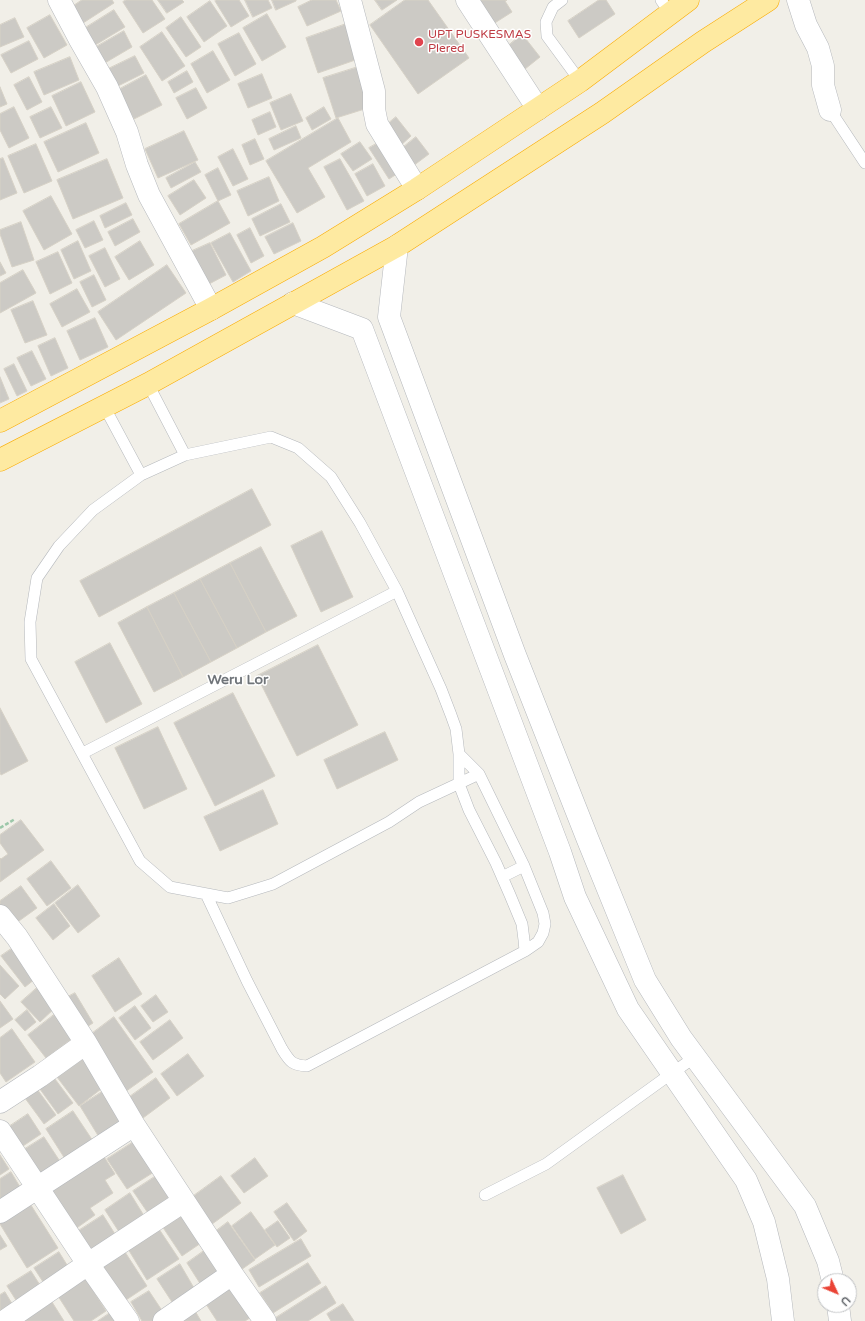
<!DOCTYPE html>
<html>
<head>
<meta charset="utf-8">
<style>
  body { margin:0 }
  #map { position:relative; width:865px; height:1321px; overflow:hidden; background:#f1efe8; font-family:"Varela Round",sans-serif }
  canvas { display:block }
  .north { position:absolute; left:817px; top:1273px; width:40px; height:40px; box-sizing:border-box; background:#fff; border:1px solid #bfc1c3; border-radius:50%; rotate:134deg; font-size:11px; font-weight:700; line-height:16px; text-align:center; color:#5f6368 }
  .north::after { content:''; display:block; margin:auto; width:14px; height:18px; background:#ea4335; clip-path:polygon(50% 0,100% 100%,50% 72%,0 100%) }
</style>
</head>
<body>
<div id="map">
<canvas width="865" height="1321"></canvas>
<div class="north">U</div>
</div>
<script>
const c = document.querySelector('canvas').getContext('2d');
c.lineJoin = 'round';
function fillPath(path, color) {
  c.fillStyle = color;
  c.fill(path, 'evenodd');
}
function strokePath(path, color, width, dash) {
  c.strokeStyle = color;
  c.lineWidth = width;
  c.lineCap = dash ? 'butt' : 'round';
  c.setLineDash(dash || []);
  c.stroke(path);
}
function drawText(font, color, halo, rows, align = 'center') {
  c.font = font + ' "Varela Round",sans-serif';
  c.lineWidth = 3;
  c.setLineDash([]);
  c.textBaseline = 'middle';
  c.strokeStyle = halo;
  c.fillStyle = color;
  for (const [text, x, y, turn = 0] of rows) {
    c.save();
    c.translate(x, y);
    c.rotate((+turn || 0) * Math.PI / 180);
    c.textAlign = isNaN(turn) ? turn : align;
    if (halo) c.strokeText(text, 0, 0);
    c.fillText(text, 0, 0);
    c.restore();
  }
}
const building = new Path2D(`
  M82,0H112L114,3L80,25L69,9Z
  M126,0H152L165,19L143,33L123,2Z
  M158,0H182L184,2L167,13Z
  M216,0H239L249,16L231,27L215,1Z
  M245,0H268L272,8L253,17Z
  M272,0H296V1L276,10Z
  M312,0H336L341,11L307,26L298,7Z
  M375,0H397L382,10Z
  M405,0H428L469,58L418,94L370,25Z
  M473,0H507L505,1L512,12L490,26Z
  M599,0H606L615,14L579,38L568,21Z
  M210,1L227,26L204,42L187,17Z
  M114,10L125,27L92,47L82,30Z
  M267,14L286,47L262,61L243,28Z
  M50,15L67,45L44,58L27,28Z
  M181,17L201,47L186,57L166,28Z
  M15,18L24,37L0,47V25Z
  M349,23L361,58L318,73L306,38Z
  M124,31L132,47L98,67L89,51Z
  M162,32L185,66L162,81L140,47Z
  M239,33L256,64L235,76L218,44Z
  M522,34L540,57L525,69L507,47Z
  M29,41L38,59L11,73L1,55Z
  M213,51L230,80L207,93L191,64Z
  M135,56L144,73L112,89L104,71Z
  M70,57L79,80L44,95L34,72Z
  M358,67L371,107L336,118L323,78Z
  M187,71L193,82L174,93L168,82Z
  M262,74L272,98L248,108L238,84Z
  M146,75L162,105L134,119L118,90Z
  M29,77L42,102L27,110L14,85Z
  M81,82L95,112L66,126L52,96Z
  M0,87L7,104L0,107Z
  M196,88L207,108L187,119L176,98Z
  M291,94L303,121L281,130L270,103Z
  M14,107L29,138L9,148L0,130V114Z
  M51,107L62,128L40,138L30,117Z
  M324,107L331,119L312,130L306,118Z
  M270,112L276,127L258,135L252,120Z
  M396,117L411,136L399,147L383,128Z
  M338,118L351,142L308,168L325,197L297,213L266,161Z
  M86,123L99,153L58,172L44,142Z
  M296,126L301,138L274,150L269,139Z
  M184,131L198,160L158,178L145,149Z
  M416,137L429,154L409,169L396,153Z
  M255,139L264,159L250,165L242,145Z
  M383,140L403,170L389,179L369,148Z
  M360,142L372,159L353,171L341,154Z
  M36,144L52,181L24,193L8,156Z
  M233,149L248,179L233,186L218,157Z
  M3,158L17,193L0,200V159Z
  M107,159L123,198L73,219L57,180Z
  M340,159L364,201L347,210L324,167Z
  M195,162L201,172L171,188L166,178Z
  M373,164L385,186L367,196L355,174Z
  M218,168L231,195L218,201L205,175Z
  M269,177L279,201L248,216L237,191Z
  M194,180L206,198L180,215L168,196Z
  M51,196L72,234L44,250L23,211Z
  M218,201L230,223L191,245L179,224Z
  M126,203L132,215L105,228L100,216Z
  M281,204L290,222L260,236L252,219Z
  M133,219L140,232L115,246L108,232Z
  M94,221L103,240L85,248L76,230Z
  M21,222L34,260L12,267L0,234V230Z
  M293,223L301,241L274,254L265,237Z
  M250,228L264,256L251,263L237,235Z
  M230,233L251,271L233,282L211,243Z
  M78,241L91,271L74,279L61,250Z
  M140,241L154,265L129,280L115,257Z
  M210,243L226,275L209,284L192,251Z
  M105,248L120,279L105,287L89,256Z
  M58,252L72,283L50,294L36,262Z
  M0,262L6,273L0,276Z
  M167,265L186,293L116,340L98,312Z
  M23,270L36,293L0,313V283Z
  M94,275L106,300L92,307L80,282Z
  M77,289L90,312L62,327L50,304Z
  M33,301L47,335L25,343L11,310Z
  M95,318L108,347L80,360L67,331Z
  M55,338L68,368L51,376L38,346Z
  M32,351L46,379L31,386L17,358Z
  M14,364L27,391L17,396L4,369Z
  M0,377L9,399L0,403Z
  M252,489L271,525L99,617L80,581Z
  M322,531L353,597L321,612L291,546Z
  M261,547L297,616L266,632L230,563Z
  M230,563L266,632L237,648L200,579Z
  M200,579L237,648L211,662L174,593Z
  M174,593L211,662L183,677L147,607Z
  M147,607L183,677L154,692L118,623Z
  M110,643L142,704L106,723L75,662Z
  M318,645L358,725L297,756L257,676Z
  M233,693L275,776L215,806L174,723Z
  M0,708L28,761L1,775L0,772Z
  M158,727L187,789L144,809L115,748Z
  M385,732L398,760L337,789L324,760Z
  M263,790L278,824L220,851L204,817Z
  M21,820L44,850L0,882V858L1,859L8,854L0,843V835Z
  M51,861L71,888L47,906L27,879Z
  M78,885L100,916L78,933L55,903Z
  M21,886L37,908L12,926L0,909V901Z
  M54,904L70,926L53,940L36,918Z
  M17,945L40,975L25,987L1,956Z
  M119,958L142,994L115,1012L92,976Z
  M0,965L19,986L5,999L0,994Z
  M38,987L56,1007L40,1022L21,1002Z
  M75,993L93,1023L82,1030L64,999Z
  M156,995L168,1012L153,1022L141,1006Z
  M0,1001L13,1019L0,1028Z
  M135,1006L151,1028L135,1040L119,1018Z
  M27,1010L36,1022L25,1031L15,1020Z
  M59,1011L77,1035L46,1058L28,1035Z
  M114,1017L153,1072L125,1092L86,1038Z
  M170,1020L183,1038L153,1060L140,1042Z
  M12,1029L35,1062L6,1082L0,1073V1038Z
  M188,1054L204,1076L177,1096L161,1074Z
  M84,1058L105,1086L79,1106L57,1077Z
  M52,1075L73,1103L58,1114L37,1085Z
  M156,1078L170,1098L143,1118L128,1098Z
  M34,1085L56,1115L44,1124L22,1094Z
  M105,1090L127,1126L102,1142L80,1106Z
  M73,1111L95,1144L67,1162L46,1129Z
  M28,1114L41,1134L17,1150L4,1130Z
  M44,1137L63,1166L36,1184L17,1154Z
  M135,1141L154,1172L127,1189L107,1159Z
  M101,1152L115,1174L105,1180L113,1193L90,1208L95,1215L71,1232L51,1189Z
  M0,1155L9,1169L0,1175Z
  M255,1158L268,1176L244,1193L231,1176Z
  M11,1172L23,1192L0,1206V1179Z
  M623,1175L646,1220L621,1234L597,1188Z
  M156,1176L175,1204L152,1219L133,1191Z
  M221,1176L241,1203L208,1227L188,1200Z
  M130,1193L146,1219L121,1235L105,1210Z
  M29,1202L58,1248L27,1268L0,1224V1220Z
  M287,1203L307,1231L294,1241L274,1212Z
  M251,1212L275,1245L255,1259L232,1226Z
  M182,1213L201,1243L182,1256L162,1226Z
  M103,1215L120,1242L89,1262L72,1235Z
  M278,1221L290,1238L277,1247L265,1230Z
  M228,1222L255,1260L238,1272L212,1234Z
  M159,1229L179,1259L147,1280L128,1249Z
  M0,1235L7,1246L0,1250Z
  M301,1239L311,1256L259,1287L249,1270Z
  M208,1248L223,1270L201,1285L187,1263Z
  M59,1252L72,1273L47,1288L34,1268Z
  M125,1252L147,1286L120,1304L98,1269Z
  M308,1263L321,1283L273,1313L260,1293Z
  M180,1264L194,1288L172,1302L157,1279Z
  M31,1271L45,1293L21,1308L7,1286Z
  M86,1279L106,1311L91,1321H74L58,1296Z
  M231,1283L253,1316L245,1321H217L204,1301Z
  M326,1286L336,1303L308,1321H275L274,1319Z
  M149,1291L165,1315L155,1321H142L131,1302Z
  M5,1292L17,1312L0,1320V1295Z
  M52,1302L64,1321H23Z
  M343,1304L354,1321H331L327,1314Z
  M195,1311L201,1321H178Z
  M110,1313L116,1321H98Z`);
fillPath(building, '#cccac5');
strokePath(building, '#d6d1c6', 1);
const service = new Path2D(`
  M562,0L553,7L546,22L547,36L580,81
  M661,0L670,13
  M830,110L865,163
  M148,384L185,455
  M104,406L141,475
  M83,753L397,591
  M479,774L419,802L389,822L273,884L228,898L170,887L140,861L31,659L30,622L37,578L59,546L93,510L141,475L185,455L271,437L298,448L331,477L360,523L397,591L441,689L451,715L456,729L459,754V784L469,810L496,863L510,895L522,924L524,940L525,951
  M502,877L524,866
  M206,894L247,981L282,1049C290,1062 292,1065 307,1066L525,951L538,942L543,933L545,924L543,913L524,866L479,774L459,754
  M485,1195L546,1164L661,1081L695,1057`);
const minor = new Path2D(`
  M59,0L79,38L107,87L127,132L137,165L149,195L211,309
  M350,0L374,91V109L377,124L417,189
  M467,0L538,109
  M798,0L806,25L818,48L823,66V85L830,110
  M397,246L389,317L515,655L588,840L645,980L681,1038L805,1206L828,1261L833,1281
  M293,303L362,329L560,852L575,897L628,1009L746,1180L764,1222L778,1279L783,1321
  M0,916L17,937L86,1043L134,1125L232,1274L265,1321
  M0,1102L40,1076L86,1043
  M0,1131L88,1264L128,1321
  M0,1212L134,1125
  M838,1305L840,1321
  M5,1321L88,1264L184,1201
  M164,1321L232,1274`);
const trunk = new Path2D(`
  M0,421L211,309L323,247L417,189L580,81L688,0
  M0,460L148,384L397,246L602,113L703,42L768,0`);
strokePath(service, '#b5b8bc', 12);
strokePath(minor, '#b5b8bc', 23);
strokePath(trunk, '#f9ab00', 23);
strokePath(new Path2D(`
  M0,828L15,819`), '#9cc7a9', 2.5, [4, 2]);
strokePath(service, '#fff', 11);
strokePath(minor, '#fff', 22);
strokePath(trunk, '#feeaa1', 22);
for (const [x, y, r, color] of [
  [419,42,5,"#e0444e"]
]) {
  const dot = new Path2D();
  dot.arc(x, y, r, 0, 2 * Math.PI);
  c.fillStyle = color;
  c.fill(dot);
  strokePath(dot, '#fff', 1.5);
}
drawText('12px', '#be3a42', '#fff', [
  ["UPT PUSKESMAS",428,35],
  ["Plered",428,49]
], 'left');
drawText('bold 14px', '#70757a', '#fff', [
  ["Weru Lor",238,680]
]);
</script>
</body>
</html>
